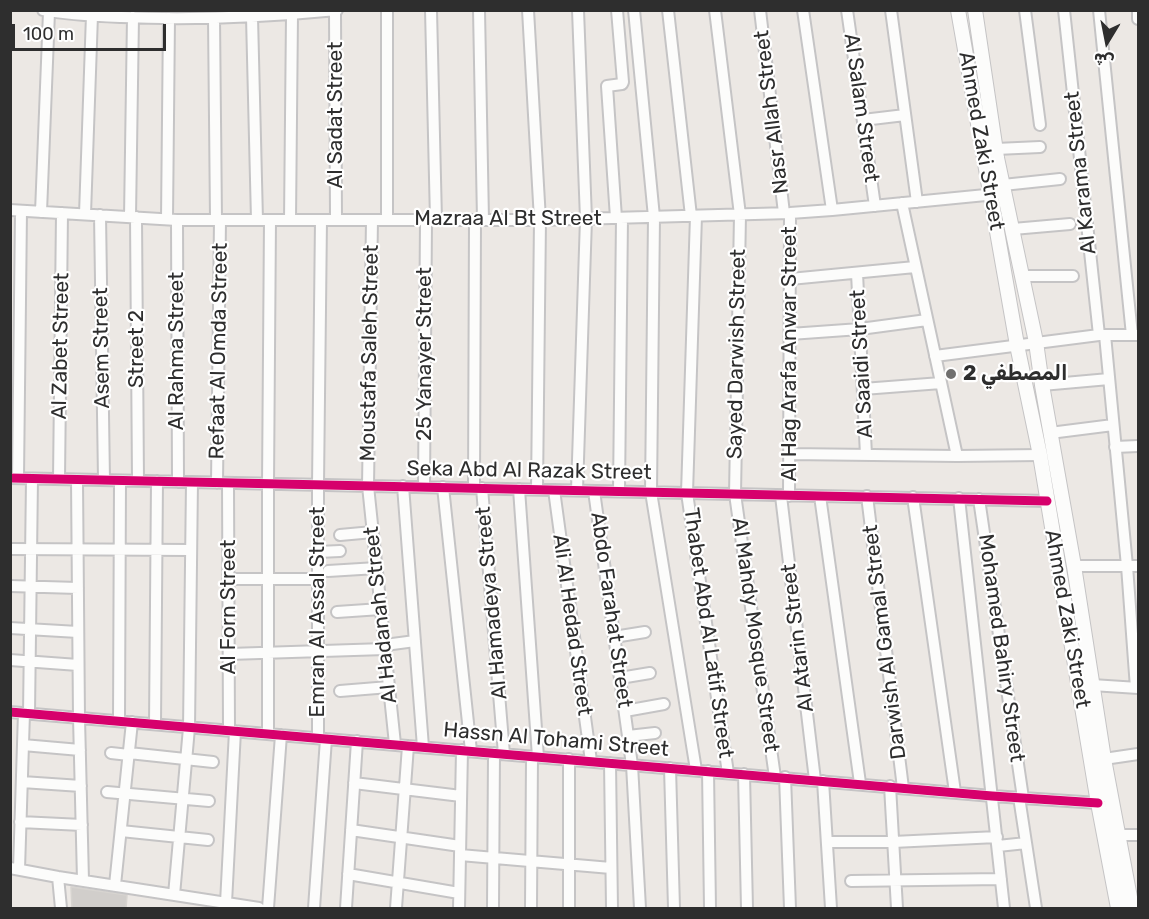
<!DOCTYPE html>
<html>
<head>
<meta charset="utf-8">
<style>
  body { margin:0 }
  #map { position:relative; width:1149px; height:919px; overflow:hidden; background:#ece8e4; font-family:Rubik,"Noto Naskh Arabic",sans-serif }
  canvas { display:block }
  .frame { position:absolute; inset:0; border:12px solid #2e2e2e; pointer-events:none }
  .north { position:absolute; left:1077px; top:12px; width:60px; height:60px; -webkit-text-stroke:4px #fff; paint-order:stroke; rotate:190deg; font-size:16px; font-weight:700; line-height:24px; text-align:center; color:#2e2e2e }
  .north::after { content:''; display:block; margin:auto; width:21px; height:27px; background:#2e2e2e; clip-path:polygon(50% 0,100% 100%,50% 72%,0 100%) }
  .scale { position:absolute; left:12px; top:24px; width:154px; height:27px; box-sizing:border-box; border:3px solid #2e2e2e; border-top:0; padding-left:8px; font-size:18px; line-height:21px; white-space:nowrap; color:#2e2e2e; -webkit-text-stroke:4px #fff; paint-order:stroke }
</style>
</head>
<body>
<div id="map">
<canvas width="1149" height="919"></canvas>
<div class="frame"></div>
<div class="north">ش</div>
<div class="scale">100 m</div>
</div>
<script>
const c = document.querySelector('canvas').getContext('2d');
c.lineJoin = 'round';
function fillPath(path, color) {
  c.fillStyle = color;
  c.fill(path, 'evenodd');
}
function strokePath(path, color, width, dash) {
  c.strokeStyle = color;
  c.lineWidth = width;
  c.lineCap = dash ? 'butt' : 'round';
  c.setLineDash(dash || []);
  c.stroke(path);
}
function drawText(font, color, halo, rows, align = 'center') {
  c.font = font + ' Rubik,"Noto Naskh Arabic",sans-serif';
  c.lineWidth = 4.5;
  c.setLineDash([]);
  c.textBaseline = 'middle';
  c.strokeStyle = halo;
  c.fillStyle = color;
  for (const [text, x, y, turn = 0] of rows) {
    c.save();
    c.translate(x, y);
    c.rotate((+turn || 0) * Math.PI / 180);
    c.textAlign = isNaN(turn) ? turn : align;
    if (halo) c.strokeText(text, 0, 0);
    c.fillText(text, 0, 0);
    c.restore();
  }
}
const building = new Path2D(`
  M71,887L127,895L126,909H72Z`);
fillPath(building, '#d1cecb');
strokePath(building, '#d7d4d0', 1.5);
const minor = new Path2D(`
  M43,10C68,15 95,16 121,17C193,20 265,17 337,10
  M387,10V220
  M431,10L436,220
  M479,10L483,220
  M528,10L540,220L537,489
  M634,10L654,217L651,492L696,770
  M668,10L691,216
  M715,10L740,215L735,494L775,777
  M760,10L784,213
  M803,10L832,210
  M847,10L875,206
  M891,10L917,202
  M1025,10L1040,125
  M1064,10L1099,335
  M1099,10L1132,335
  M1138,10V19
  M335,11L336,220
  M252,17L257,220
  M214,18L216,220
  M863,120L905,115
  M996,149L1040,147
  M1003,185L1060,179
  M902,203L957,456
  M10,210L177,220H540L790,213L832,210L996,194
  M41,212L49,12
  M85,214L92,15
  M100,215L104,480
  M696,216L687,493L728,773
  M130,217L133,17
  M136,217L138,481
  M616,218L607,86L622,84L623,82L617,10
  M167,219L169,18
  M177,220L178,482
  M290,220L292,15
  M372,220L368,486L395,744
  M1013,229L1070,224
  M857,273L866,455
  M1022,276H1073
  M790,279L915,267
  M790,334L860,329L927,320
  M1105,335L1127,566L1136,688
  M935,356L1099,335H1138
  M1042,385L1109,379
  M863,389L941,383
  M1050,433L1113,425
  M1115,447L1138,446
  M789,454L957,456L1040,455
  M10,478L1047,501
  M18,478L21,211
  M59,479L62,213
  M77,480L79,718L83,880
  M217,483L220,220
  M228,483L229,731
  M403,486L423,747
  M424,487L426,220
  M443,487L471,751
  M474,488L475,220
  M482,488L504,754
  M519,489L538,757
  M554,490L591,761
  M577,490L586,219L578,10
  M594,491L632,765L640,908
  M619,491L622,218
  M781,496L815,780
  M789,496L790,213
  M820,496L860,783
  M867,496L903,788
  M913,497L955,792
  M959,498L1004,908
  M979,499L1023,798
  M340,535L373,532
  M10,549L191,550
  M318,552L340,551
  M1074,566H1138
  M328,571L377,568
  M229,579H318
  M10,586L78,588
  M337,612L381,609
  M10,628L78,632
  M614,637L645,632
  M385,645L415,641
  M229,654L385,649
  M10,660L78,665
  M620,678L650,673
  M1085,686L1092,685L1138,688
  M340,691L389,687
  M625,711L664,704
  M10,712L992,796L1098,803
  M29,713L32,479
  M119,721L120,481
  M155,724L157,481
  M268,734V484L270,220
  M628,736L655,733
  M318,738V485L321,220
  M23,745L80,750
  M111,753L129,755
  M129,753L213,762
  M569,759V908
  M1104,759L1138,754
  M610,763L612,908
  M670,768L674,908
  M708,771L710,908
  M744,774L747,908
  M785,777L790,908
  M823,781L831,908
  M22,782L81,786
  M354,783L461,796
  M890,786L897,908
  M107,792L209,801
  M1019,797L1036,908
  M20,822L82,825
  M351,830L460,846
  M121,831L208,840
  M1119,835H1138
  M827,842H893L997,837
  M998,846L1026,843
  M460,855L611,868
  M10,868L58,877L259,908
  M19,869L24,713
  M348,874L459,893
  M58,877L61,908
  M851,881L1001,879
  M115,885L132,722
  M174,895L189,728L192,482
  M226,903L235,731
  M268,908L281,735
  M314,908L326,739
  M346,908L357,741
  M396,908L408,746
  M459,908L462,750
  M493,908L494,753
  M531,908L532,757`);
const tertiary = new Path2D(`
  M958,10L1017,345L1040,455L1098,803L1118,908
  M975,10L997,158L1036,342L1042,385L1074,566L1104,759L1132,908`);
strokePath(minor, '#c5c4c5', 14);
strokePath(tertiary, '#c5c4c5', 16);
strokePath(minor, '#fcfcfb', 10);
strokePath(tertiary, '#fcfcfb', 14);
strokePath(new Path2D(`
  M10,478L1047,501
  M10,712L992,796L1098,803`), '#d6006c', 9);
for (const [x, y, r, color] of [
  [951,374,6,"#706f6e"]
]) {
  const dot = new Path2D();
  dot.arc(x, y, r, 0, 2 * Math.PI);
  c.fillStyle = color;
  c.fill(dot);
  strokePath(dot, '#fff', 2);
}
drawText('21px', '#2e2e2e', '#fff', [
  ["Al Salam Street",861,108,82],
  ["Nasr Allah Street",772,112,-97],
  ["Al Sadat Street",336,115,-90],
  ["Ahmed Zaki Street",981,141,80],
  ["Al Karama Street",1081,173,-96],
  ["Mazraa Al Bt Street",508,219],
  ["Al Zabet Street",61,346,-89],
  ["Asem Street",102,348,-91],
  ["Street 2",137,349,-90],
  ["Al Rahma Street",177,351,-90],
  ["Refaat Al Omda Street",219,351,-89],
  ["Moustafa Saleh Street",370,353,-89],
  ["25 Yanayer Street",425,354,-90],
  ["Sayed Darwish Street",737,354,-89],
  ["Al Hag Arafa Anwar Street",790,354,-90],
  ["Al Saaidi Street",862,364,-93],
  ["Seka Abd Al Razak Street",529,471,1],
  ["Al Hamadeya Street",492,603,-95],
  ["Al Forn Street",229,607,-90],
  ["Abdo Farahat Street",611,610,82],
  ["Emran Al Assal Street",318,612,-90],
  ["Al Hadanah Street",381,615,-96],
  ["Ahmed Zaki Street",1067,619,80],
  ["Ali Al Hedad Street",572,625,82],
  ["Thabet Abd Al Latif Street",708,633,82],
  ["Al Mahdy Mosque Street",755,635,82],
  ["Al Atarin Street",798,638,-97],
  ["Darwish Al Gamal Street",885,642,-97],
  ["Mohamed Bahiry Street",1001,648,82],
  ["Hassn Al Tohami Street",556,740,5]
]);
drawText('bold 21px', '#2e2e2e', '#fff', [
  ["المصطفي 2",963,374]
], 'left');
</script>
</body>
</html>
